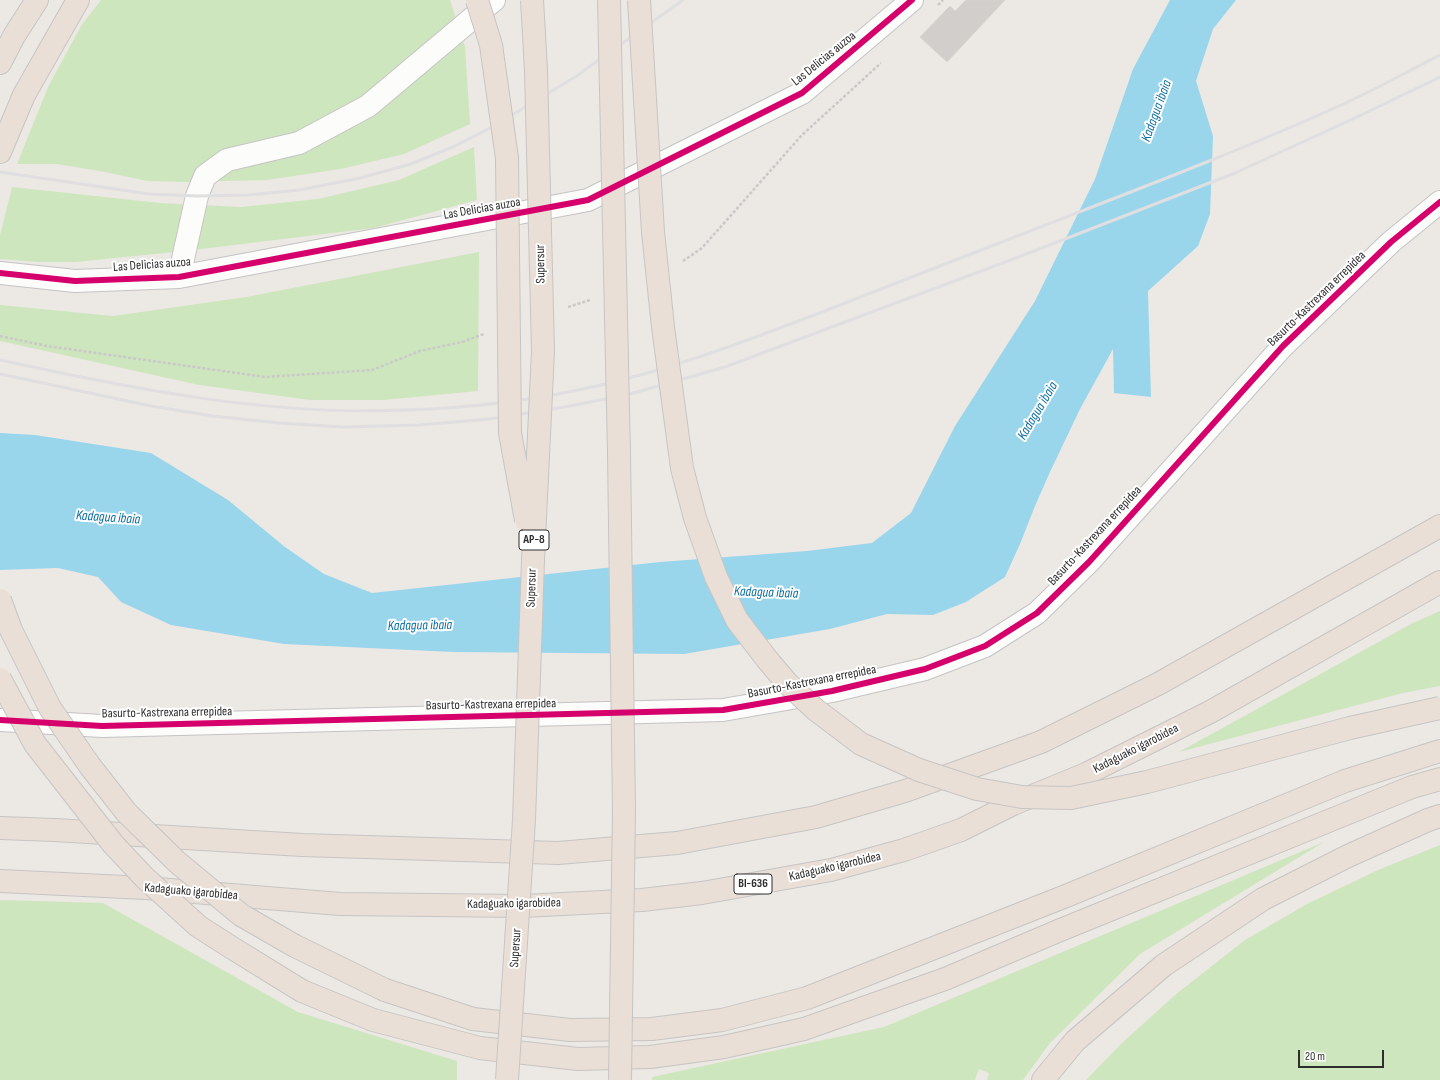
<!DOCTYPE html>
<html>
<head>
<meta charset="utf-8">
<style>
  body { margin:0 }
  #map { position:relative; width:1440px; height:1080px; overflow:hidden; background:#ece8e4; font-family:"Sofia Sans Condensed",sans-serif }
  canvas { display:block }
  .scale { position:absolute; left:1298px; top:1050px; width:86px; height:18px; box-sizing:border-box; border:2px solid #2e2e2e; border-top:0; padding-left:5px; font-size:12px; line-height:14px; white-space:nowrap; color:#2e2e2e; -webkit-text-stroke:3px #fff; paint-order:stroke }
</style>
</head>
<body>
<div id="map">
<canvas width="1440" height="1080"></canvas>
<div class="scale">20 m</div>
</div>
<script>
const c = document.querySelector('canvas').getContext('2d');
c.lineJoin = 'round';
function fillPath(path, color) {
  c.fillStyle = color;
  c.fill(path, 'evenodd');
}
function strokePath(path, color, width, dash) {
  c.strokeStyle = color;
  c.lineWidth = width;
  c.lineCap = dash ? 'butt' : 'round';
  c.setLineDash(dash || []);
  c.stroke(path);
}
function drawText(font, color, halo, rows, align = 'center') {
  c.font = font + ' "Sofia Sans Condensed",sans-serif';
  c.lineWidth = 4;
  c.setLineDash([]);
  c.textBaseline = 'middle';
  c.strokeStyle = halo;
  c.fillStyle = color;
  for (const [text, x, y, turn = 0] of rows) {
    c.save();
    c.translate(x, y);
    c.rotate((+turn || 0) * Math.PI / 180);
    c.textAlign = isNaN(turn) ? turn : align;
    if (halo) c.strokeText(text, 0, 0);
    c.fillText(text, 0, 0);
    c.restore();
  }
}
fillPath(new Path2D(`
  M101,0H450L465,47L470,124L404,154L341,169L267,180L185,182L147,181L105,172L57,164H17L48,87L81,26Z
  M474,147L477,200L374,228L193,250L76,262H37L0,259V235L12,187L160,203L241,207L318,199L399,180Z
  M479,252L478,391L384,400H310L199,385L0,341V305L113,316L246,297Z
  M1440,611V686L1403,693L1179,752L1411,624Z
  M1324,842L1140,954L1050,1043L1023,1080H987L989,1073L979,1069L975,1080H652V1077L884,1027Z
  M1440,845V1080H1086L1122,1043L1175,995L1245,940L1307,904L1378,870Z
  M0,900L103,903L298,1012L457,1061V1080H0Z`), '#cee6be');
fillPath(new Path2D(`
  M1170,0H1236L1213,29L1196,81L1213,136L1210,214L1198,246L1148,291L1151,397L1114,393L1113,349L1080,409L1050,472L1035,506L1020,544L1005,577L966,602L933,615L887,614L830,629L684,654L453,652L284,644L171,625L121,602L98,577L58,568L0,570V433L35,435L151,453L228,500L285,547L324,574L372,593L660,562L807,551L872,543L911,513L955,426L1035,301L1095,179L1133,69Z`), '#99d6ec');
const building = new Path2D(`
  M966,0H1005L947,62L920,37L950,6L955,11Z`);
fillPath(building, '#d1cecb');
strokePath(building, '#d7d4d0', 1);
const minor = new Path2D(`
  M0,273L75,281L179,277L588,200L802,93L912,0
  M179,277L197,196L205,176L227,160L299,143L368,106L494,0
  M0,720L102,726L723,710L832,691L925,669L985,646L1037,613L1089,562L1283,346L1391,242L1440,202`);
const highway = new Path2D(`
  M0,63L14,36L37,0
  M0,152L24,95L78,0
  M0,828L55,830L302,845L558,853L677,843L816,817L905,791L1041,742L1158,684L1440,526
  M0,881L146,888L340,904L523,906L642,900L702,893L831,870L904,850L961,830L1013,804L1086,774L1210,712L1440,582
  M385,990L473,1019L570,1030L652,1029L722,1020L807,998L1066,896L1345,781L1440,751
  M373,1020L480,1048L578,1059L650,1057L724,1047L804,1029L945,979L1058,931L1412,787L1440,779
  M1043,1080L1075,1041L1164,965L1263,899L1348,856L1428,820L1440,816`);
strokePath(minor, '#c5c4c5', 24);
strokePath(highway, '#c6c5c4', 24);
strokePath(new Path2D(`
  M938,5L943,0
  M683,261L702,248L802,135L881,63
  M568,307L590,300
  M0,336L47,346L265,377L372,370L420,351L462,342L484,334`), '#c9c9c8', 2.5, [3, 2]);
strokePath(minor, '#fcfcfb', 22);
strokePath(highway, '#eadfd6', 22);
strokePath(new Path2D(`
  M0,172L149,194L197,196L248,195L300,190L360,178L411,164L455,146L494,126L575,77L683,0
  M0,360C133,389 268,416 405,410C471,408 537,400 601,385C675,368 746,341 817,314C876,291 935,268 994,245C1109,200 1226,157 1339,106C1373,91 1406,72 1440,55
  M0,374L151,406L213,416L279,423L343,427L419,425L490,419L570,406L630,394L725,367L1016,258L1235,173L1355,118L1440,77`), '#dfdfe1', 3);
const highwayBridge = new Path2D(`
  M477,0L491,45L507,158L510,433L526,520
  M609,0L619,453L624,810L620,1080
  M639,0L653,232L663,327L682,468L695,518L716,577L737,620L766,658L787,683L816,710L861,744L919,770L977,789L1022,797L1071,798L1147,782L1350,728L1440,708
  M0,600L11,630L50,708L90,766L126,812L177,862L241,915L295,946L385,990
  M0,679L35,744L113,844L145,878L198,926L229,946L302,991L373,1020
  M507,1080L524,820L533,560L543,351L536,70L532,0`);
strokePath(highwayBridge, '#c6c5c4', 24, []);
strokePath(highwayBridge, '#eadfd6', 22);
strokePath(new Path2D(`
  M0,273L75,281L179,277L588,200L802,93L912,0
  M0,720L102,726L723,710L832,691L925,669L985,646L1037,613L1089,562L1283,346L1391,242L1440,202`), '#d6006c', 6);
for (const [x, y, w] of [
  [534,540,30],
  [753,884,38]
]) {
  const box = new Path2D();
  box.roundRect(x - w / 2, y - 10, w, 20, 3);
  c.fillStyle = '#fff';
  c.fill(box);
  strokePath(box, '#2e2e2e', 1);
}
drawText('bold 12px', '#2e2e2e', null, [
  ["AP-8",534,540],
  ["BI-636",753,884]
]);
drawText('13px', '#2e2e2e', '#fff', [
  ["Las Delicias auzoa",824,59,-39],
  ["Las Delicias auzoa",482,209,-10],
  ["Supersur",541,264,-91],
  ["Las Delicias auzoa",152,265,-4],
  ["Basurto-Kastrexana errepidea",1317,299,-44],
  ["Basurto-Kastrexana errepidea",1095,536,-47],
  ["Supersur",532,588,-88],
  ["Basurto-Kastrexana errepidea",812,682,-11],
  ["Basurto-Kastrexana errepidea",491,705,-1],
  ["Basurto-Kastrexana errepidea",167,713,-1],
  ["Kadaguako igarobidea",1136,749,-27],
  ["Kadaguako igarobidea",835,867,-13],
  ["Kadaguako igarobidea",191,892,5],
  ["Kadaguako igarobidea",514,904,-1],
  ["Supersur",516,948,-86]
]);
drawText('italic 14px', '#0d6fa3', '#fff', [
  ["Kadagua ibaia",1157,111,-70],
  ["Kadagua ibaia",1038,411,-59],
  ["Kadagua ibaia",108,518,4],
  ["Kadagua ibaia",766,593,2],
  ["Kadagua ibaia",420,626,-1]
]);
</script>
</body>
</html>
